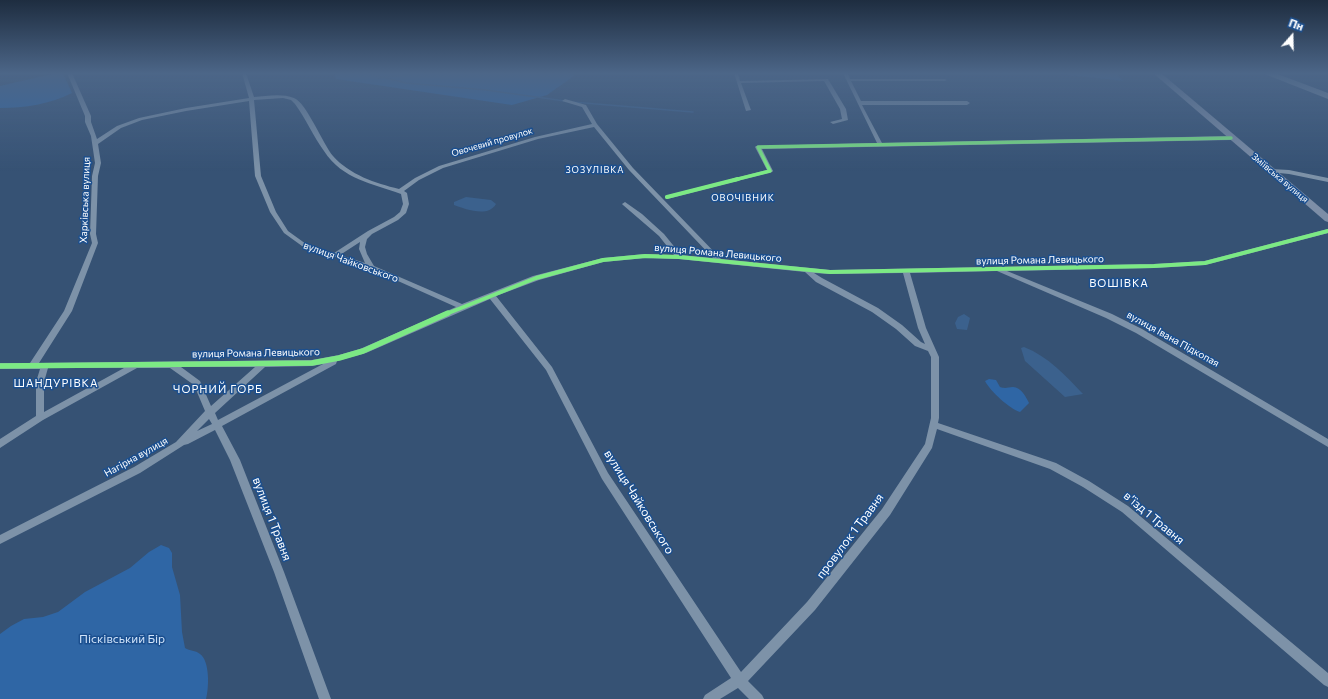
<!DOCTYPE html>
<html>
<head>
<meta charset="utf-8">
<style>
  body { margin:0 }
  #map { position:relative; width:1328px; height:699px; overflow:hidden; background:#365274; font-family:Commissioner,sans-serif }
  canvas { display:block }
  .north { position:absolute; left:1272px; top:16px; width:40px; height:40px; -webkit-text-stroke:3px #1b4f8f; paint-order:stroke; rotate:20deg; font-size:11px; font-weight:700; line-height:16px; text-align:center; color:#fff }
  .north::after { content:''; display:block; margin:auto; width:14px; height:18px; background:#fff; clip-path:polygon(50% 0,100% 100%,50% 72%,0 100%) }
</style>
</head>
<body>
<div id="map">
<canvas width="1328" height="699"></canvas>
<div class="north">Пн</div>
</div>
<script>
const c = document.querySelector('canvas').getContext('2d');
c.lineJoin = 'round';
function fillPath(path, color) {
  c.fillStyle = color;
  c.fill(path, 'evenodd');
}
function strokePath(path, color, width, dash) {
  c.strokeStyle = color;
  c.lineWidth = width;
  c.lineCap = dash ? 'butt' : 'round';
  c.setLineDash(dash || []);
  c.stroke(path);
}
function drawText(font, color, halo, rows, align = 'center') {
  c.font = font + ' Commissioner,sans-serif';
  c.lineWidth = 3;
  c.setLineDash([]);
  c.textBaseline = 'middle';
  c.strokeStyle = halo;
  c.fillStyle = color;
  for (const [text, x, y, turn = 0] of rows) {
    c.save();
    c.translate(x, y);
    c.rotate((+turn || 0) * Math.PI / 180);
    c.textAlign = isNaN(turn) ? turn : align;
    if (halo) c.strokeText(text, 0, 0);
    c.fillText(text, 0, 0);
    c.restore();
  }
}
fillPath(new Path2D(`
  M56,73H63L72,93C51,104 24,108 0,108V86Z
  M334,73H573L574,76L547,95L512,105L336,79Z
  M1052,73H1116L1123,81Z
  M989,379L996,380L1000,387C1006,389 1008,387 1013,387C1021,387 1026,397 1029,403L1020,412C1010,409 990,391 985,381Z
  M161,545L169,548L172,553V567L180,595L182,632L185,648C190,651 195,650 200,654C210,661 209,688 206,699H0V634L11,626L24,619L43,617L58,612L85,592L130,568L149,552Z`), '#2f66a5');
fillPath(new Path2D(`
  M466,197L491,200L496,204C488,218 465,209 454,205V202Z
  M964,314L970,318L967,330L957,329L955,323L958,317Z
  M1024,347C1049,357 1065,375 1083,394L1065,397L1025,361L1021,348Z`), '#3b618d');
strokePath(new Path2D(`
  M366,73L406,83L486,90L565,101
  M378,78L421,73
  M572,102L693,112`), '#3b618d', 1.5);
fillPath(new Path2D(`
  M67,73H72L91,116V122L97,139L117,126L139,118L186,108L249,98L242,73H246L254,97C266,96 282,93 294,98C306,102 323,144 333,156C350,175 375,183 399,189L415,178L439,166L535,137L592,124L582,107L562,101L565,99L586,105L597,124L633,168L721,259L830,270L1154,264L1205,261L1328,229V233L1205,265L1154,268L1007,271L1112,314L1142,329L1328,439V447L1136,333L1106,318L997,271L910,273L926,328L939,357V418L938,423L1056,463L1089,481L1128,506L1328,673V687L1324,685L1122,512L1083,487L1050,469L937,429L932,448L890,515L815,610L748,681L762,695L764,699H749L738,688L720,699H703L705,695L731,678L602,479L546,370L490,299L366,353L337,361L336,364L222,426L240,460L284,572L331,699H319L274,572L230,460L215,430L188,444L184,445L140,473L0,544V535L134,467L176,442L205,411L194,385L170,368H137L43,420L0,448V439L36,416V382L40,369H0V363H30L64,311L92,243L90,234L92,176L95,163L91,136L85,122V116ZM283,98L291,100L295,104C306,119 313,136 324,151C343,180 372,183 401,194L403,204L400,212L394,217L368,231L334,253L306,244L288,231L276,212L261,176L254,100ZM249,101L255,176L270,212L284,233L302,246L369,268L456,307L360,349L339,355L312,360L39,363L72,311L98,243L96,234L98,176L101,163L98,144L121,128L142,120L186,111ZM594,127L629,170L713,258L681,255L664,234L642,214L625,202L622,204L623,205L659,236L674,255L645,254L603,258L533,276L462,304L374,266L367,254L365,247L367,239L372,234L398,220L406,213L409,204L407,193L404,191L419,180L443,168L538,139ZM360,242L359,249L365,263L340,255ZM645,258L679,259L805,272L816,282L872,312L896,329L915,346L928,351L931,357V418L925,444L882,509L807,602L741,672L608,473L552,367L496,296L539,280L603,262ZM814,273L830,274L903,273L918,328L925,344L921,342L902,325L878,308L822,278ZM323,364L218,420L215,413L265,367L312,366ZM181,367H255L211,406L200,381ZM48,368H124L44,412V382ZM209,419L212,424L197,431Z
  M734,73H738L740,81L828,79L846,109L848,120L833,124L830,122L842,119L840,109L824,81L741,83L751,110L746,111Z
  M843,73H848L850,79H945L947,80L945,81H851L861,101H967L970,103L967,105H862L882,143L1231,136L1234,138L1231,140L762,149L773,171L772,172L667,199L665,198V196L767,170L755,147L756,146L877,143Z
  M1271,169L1289,170L1328,178V182L1289,174L1269,172V170Z`), '#7d92a8');
fillPath(new Path2D(`
  M1153,73H1161L1328,214V222L1325,221Z`), '#7d8ea7');
fillPath(new Path2D(`
  M1262,73H1275L1328,93V99Z`), '#7e92a7');
strokePath(new Path2D(`
  M734,180L770,171L758,147L1231,138`), '#7ce984', 3.5);
strokePath(new Path2D(`
  M667,197L738,179
  M446,314L536,278L603,260L645,256L679,257L830,272L1154,266L1205,263L1328,231`), '#7ce984', 4);
strokePath(new Path2D(`
  M0,366L312,363L339,358L363,351L448,313`), '#7ce984', 5.5);
const sky = c.createLinearGradient(0, 0, 0, 171);
sky.addColorStop(0, '#1e2d40');
sky.addColorStop(0.43, '#4c6688');
sky.addColorStop(1, '#4c668800');
c.fillStyle = sky;
c.fillRect(0, 0, 1328, 171);
drawText('9px', '#fff', '#1b4f8f', [
  ["Овочевий провулок",492,142,-16],
  ["Зміївська вулиця",1280,178,40]
]);
c.letterSpacing = '1px';
drawText('9px', '#fff', '#1b4f8f', [
  ["ЗОЗУЛІВКА",595,170],
  ["ОВОЧІВНИК",743,198]
]);
c.letterSpacing = '0px';
drawText('10px', '#fff', '#1b4f8f', [
  ["Харківська вулиця",85,200,-88],
  ["вулиця Романа Левицького",718,253,5],
  ["вулиця Романа Левицького",1040,260,-1],
  ["вулиця Чайковського",351,262,20],
  ["вулиця Івана Підкопая",1173,339,29],
  ["вулиця Романа Левицького",256,353,-1],
  ["Нагірна вулиця",136,457,-29]
]);
c.letterSpacing = '1px';
drawText('11px', '#fff', '#1b4f8f', [
  ["ВОШІВКА",1119,283],
  ["ШАНДУРІВКА",56,383],
  ["ЧОРНИЙ ГОРБ",218,389]
]);
c.letterSpacing = '0px';
drawText('12px', '#fff', '#1b4f8f', [
  ["вулиця Чайковського",639,502,58],
  ["в’їзд 1 Травня",1154,518,40],
  ["вулиця 1 Травня",272,519,69],
  ["провулок 1 Травня",850,536,-53]
]);
drawText('12px', '#cfe3fa', '#1b4f8f', [
  ["Пісківський Бір",122,639]
]);
</script>
</body>
</html>
